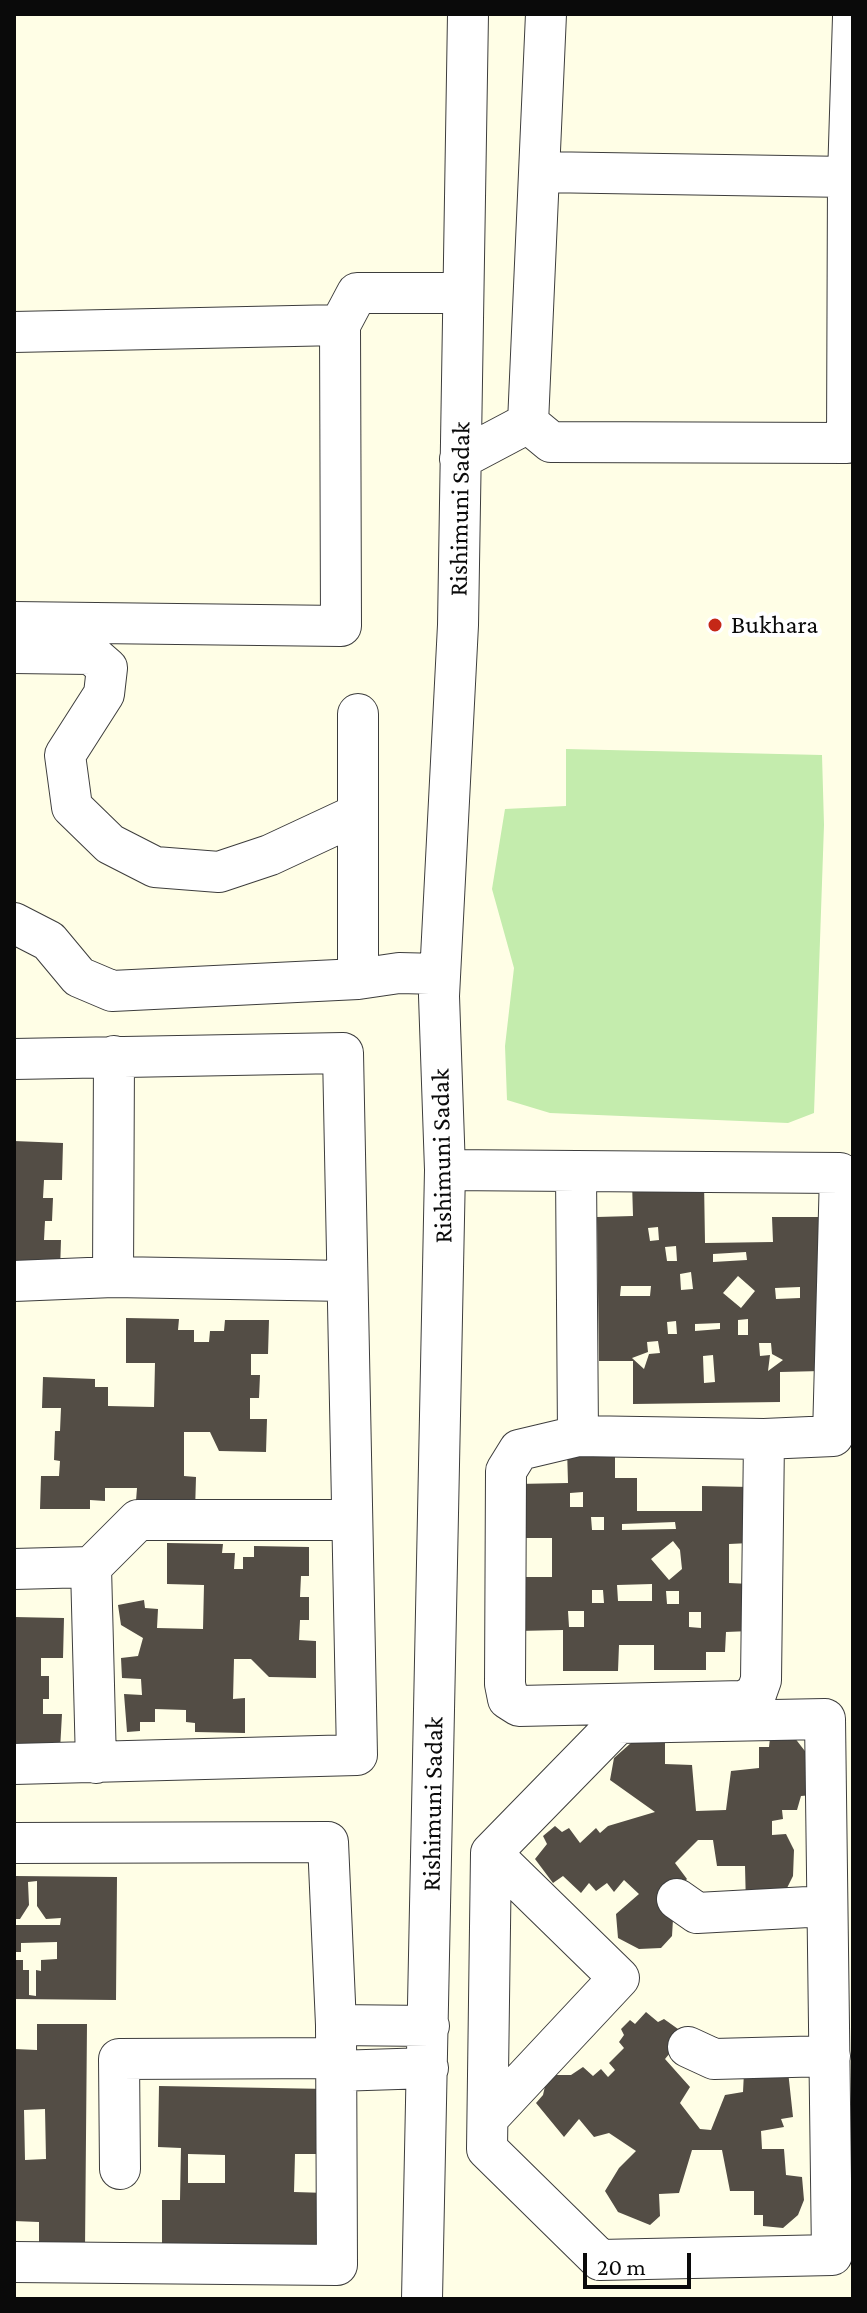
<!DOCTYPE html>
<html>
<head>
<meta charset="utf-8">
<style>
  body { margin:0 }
  #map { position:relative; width:867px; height:2313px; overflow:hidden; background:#fffee6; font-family:"Crimson Pro",serif }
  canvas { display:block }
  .frame { position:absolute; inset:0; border:16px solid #0a0a0a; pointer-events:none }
  .scale { position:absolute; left:583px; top:2253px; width:108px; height:36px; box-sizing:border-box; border:4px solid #0a0a0a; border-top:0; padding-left:10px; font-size:24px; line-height:28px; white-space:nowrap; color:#0a0a0a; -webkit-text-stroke:6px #fff; paint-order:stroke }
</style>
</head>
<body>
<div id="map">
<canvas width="867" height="2313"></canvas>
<div class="frame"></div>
<div class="scale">20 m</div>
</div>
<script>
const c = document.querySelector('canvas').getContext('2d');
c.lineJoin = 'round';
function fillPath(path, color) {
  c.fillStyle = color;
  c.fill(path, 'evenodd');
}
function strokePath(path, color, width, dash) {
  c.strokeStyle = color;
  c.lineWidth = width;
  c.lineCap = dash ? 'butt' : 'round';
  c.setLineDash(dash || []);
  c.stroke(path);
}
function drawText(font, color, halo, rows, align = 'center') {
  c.font = font + ' "Crimson Pro",serif';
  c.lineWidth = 8;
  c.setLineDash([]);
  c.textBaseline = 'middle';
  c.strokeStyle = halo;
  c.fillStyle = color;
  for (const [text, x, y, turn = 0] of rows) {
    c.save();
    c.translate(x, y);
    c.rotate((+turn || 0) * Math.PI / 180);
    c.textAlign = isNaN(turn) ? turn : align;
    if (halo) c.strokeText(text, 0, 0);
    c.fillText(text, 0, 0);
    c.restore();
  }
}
fillPath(new Path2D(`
  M566,749L822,755L824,825L814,1113L788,1123L550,1113L507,1100L505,1046L514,968L492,889L505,809L566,806Z`), '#c4ecad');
fillPath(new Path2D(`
  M14,1141L63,1143L62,1180H44L43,1198H53L52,1221H45L44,1240H61L60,1271L14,1270Z
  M704,1181L705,1243L773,1242L772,1217H819L821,1371L780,1372V1402L633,1404V1361H599L597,1217L633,1216L632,1182ZM658,1227L659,1240L650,1241L648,1228ZM676,1246L677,1261H667L665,1247ZM746,1252L747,1260L713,1262V1254ZM691,1272L693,1289L681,1290L680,1274ZM738,1276L755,1291L741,1308L723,1293ZM621,1286H651L650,1296H620ZM800,1287V1298L776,1299L775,1288ZM748,1319V1335H738V1320ZM676,1321L677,1334H668L667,1322ZM720,1323V1329L695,1331V1324ZM658,1341L660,1353L649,1354L644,1369L632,1358L648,1352L647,1342ZM759,1343H771L772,1354L783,1360L768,1371L770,1355L760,1356ZM713,1355L715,1382L704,1383L703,1356Z
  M126,1318L179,1319L178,1330H194V1342H209L210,1331H224L225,1320H269L268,1354H251V1375H260L259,1398H250V1419H267L266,1452L219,1451L210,1432H184V1476L196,1477L195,1512L136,1501L137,1488H105V1501L90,1500V1509H40L41,1476H59L60,1461L54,1460L55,1431H60L61,1408H42L43,1377L95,1379V1387H108V1406L154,1407L155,1363H126Z
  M567,1448H615V1478H637V1511H702V1486L750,1487V1543L729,1544V1583L750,1584V1631L726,1632L725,1652H706V1670H654V1645H619L618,1671H563V1630L517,1631V1577H552V1538H517V1484L568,1483ZM583,1492V1507H570V1493ZM591,1517H604V1530H592ZM675,1522L676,1529L622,1530V1524ZM673,1541L680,1550L682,1569L669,1580L651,1559ZM652,1584V1601H618L617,1585ZM592,1590H603L604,1603H592ZM666,1591H679V1604H667ZM568,1611H584V1627H569ZM689,1612H701V1628L689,1627Z
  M167,1543L223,1544L222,1553H235L234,1569H243V1557H254V1546L309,1547V1576H301L300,1597H309V1620H300L299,1640L316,1641V1678L269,1677L251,1659H234L233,1699L245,1698V1733L195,1732V1723L186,1722V1710L155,1709V1722H140V1731L127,1732L124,1694L142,1695L141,1679L122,1678L121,1658L138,1656L143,1638L121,1625L118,1605L144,1600L145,1608L158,1609L157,1628L203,1629L204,1585L167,1584Z
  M14,1617L64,1618L63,1658H41V1676H49V1699H43V1714H62L60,1750L14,1749Z
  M665,1737V1764L692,1765L696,1811L726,1810L731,1771L759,1768V1747H769L770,1738L794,1737L808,1755L813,1795L801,1796L797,1810H782L783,1819L772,1821V1835L786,1834L794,1850L793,1876L785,1892L746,1906L745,1866H717L713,1840H698L675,1863L687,1879L662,1906L673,1919L672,1936L661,1948L639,1949L618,1938L616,1914L639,1894L624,1880L614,1892L607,1883L596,1891L589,1883L581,1893L563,1876L553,1883L535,1859L547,1844L543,1836L555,1826L562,1832L569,1828L580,1843L596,1828L600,1833L608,1826L655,1812L610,1780L614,1758L631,1743Z
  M14,1876L117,1877L116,2000L14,1999V1960H23V1970H29V1995L36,1996V1970L41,1971V1960L57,1959V1942L21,1943V1952H14V1925H60L61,1918L46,1919L37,1906V1881L28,1882L29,1905L20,1919H14Z
  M646,2012L658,2022L664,2019L678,2029L674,2037L679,2042L665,2059L690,2087L680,2103L700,2129L711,2130L725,2095L743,2092L744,2072L788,2071L793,2117L781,2119L784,2127L761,2131L762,2149H784L786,2175L802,2177L804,2200L798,2215L783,2228L763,2226V2215H754V2191H730L722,2150H692L679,2193L659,2194L660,2216L650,2225L618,2212L605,2191L619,2168L636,2151L609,2133L594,2137L579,2119L564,2137L536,2103L543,2095L545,2086L556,2075H571L583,2067L593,2076L601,2069L608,2077L615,2070L609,2063L624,2048L619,2042L624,2035L621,2029L630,2020L635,2024Z
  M37,2024H87L85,2249H39V2222L14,2221V2049L37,2050ZM45,2109L46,2159L25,2160L24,2110Z
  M159,2086L329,2089L327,2154H295L294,2192L327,2193L326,2248L162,2245V2200H180L181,2148L158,2147ZM188,2154L225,2155V2183H188Z`), '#534d45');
const minor = new Path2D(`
  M540,172L848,177
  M14,332L340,325L357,293H463
  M528,423L551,442L847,443L848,177L853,17
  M528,423L546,14
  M460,459L528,423
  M14,622L341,626L340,325
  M14,653L91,654L107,668L104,694L65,755L72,807L110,844L155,867L219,872L270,855L358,814
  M358,714V979L399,973L440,974
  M14,923L49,941L79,977L112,991L358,979
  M14,1059L343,1053L357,1755L14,1764
  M445,1170L840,1173L833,1436L764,1439L578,1436L576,1171
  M113,1277L114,1056
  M14,1281L113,1277L347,1281
  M578,1436L519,1450L506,1471L505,1684L508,1699L519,1706L743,1701L756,1694L761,1680L764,1439
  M91,1567L96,1763
  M14,1569L91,1567L138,1520H352
  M825,1719L832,2255L600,2260L487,2149L491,1853L618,1723Z
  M14,1843L328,1842L336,2025
  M677,1899L697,1913L827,1906
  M688,2047L714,2059L830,2056
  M336,2071L428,2068
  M488,2118L619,1978L491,1853
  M120,2169L119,2059L336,2058
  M14,2262L337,2265L336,2025L429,2026
  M422,2299L445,1170L439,996L458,625L468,14`);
strokePath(minor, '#3d3d3d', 42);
strokePath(minor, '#fff', 40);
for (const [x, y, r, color] of [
  [715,625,8,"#c52817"]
]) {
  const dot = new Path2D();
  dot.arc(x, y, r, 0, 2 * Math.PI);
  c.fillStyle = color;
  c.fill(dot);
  strokePath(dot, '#fff', 3);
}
drawText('26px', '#0a0a0a', '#fff', [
  ["Rishimuni Sadak",460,509,-89],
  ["Rishimuni Sadak",442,1156,-91],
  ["Rishimuni Sadak",433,1804,-89]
]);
drawText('26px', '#0a0a0a', '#fff', [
  ["Bukhara",731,625]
], 'left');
</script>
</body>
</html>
